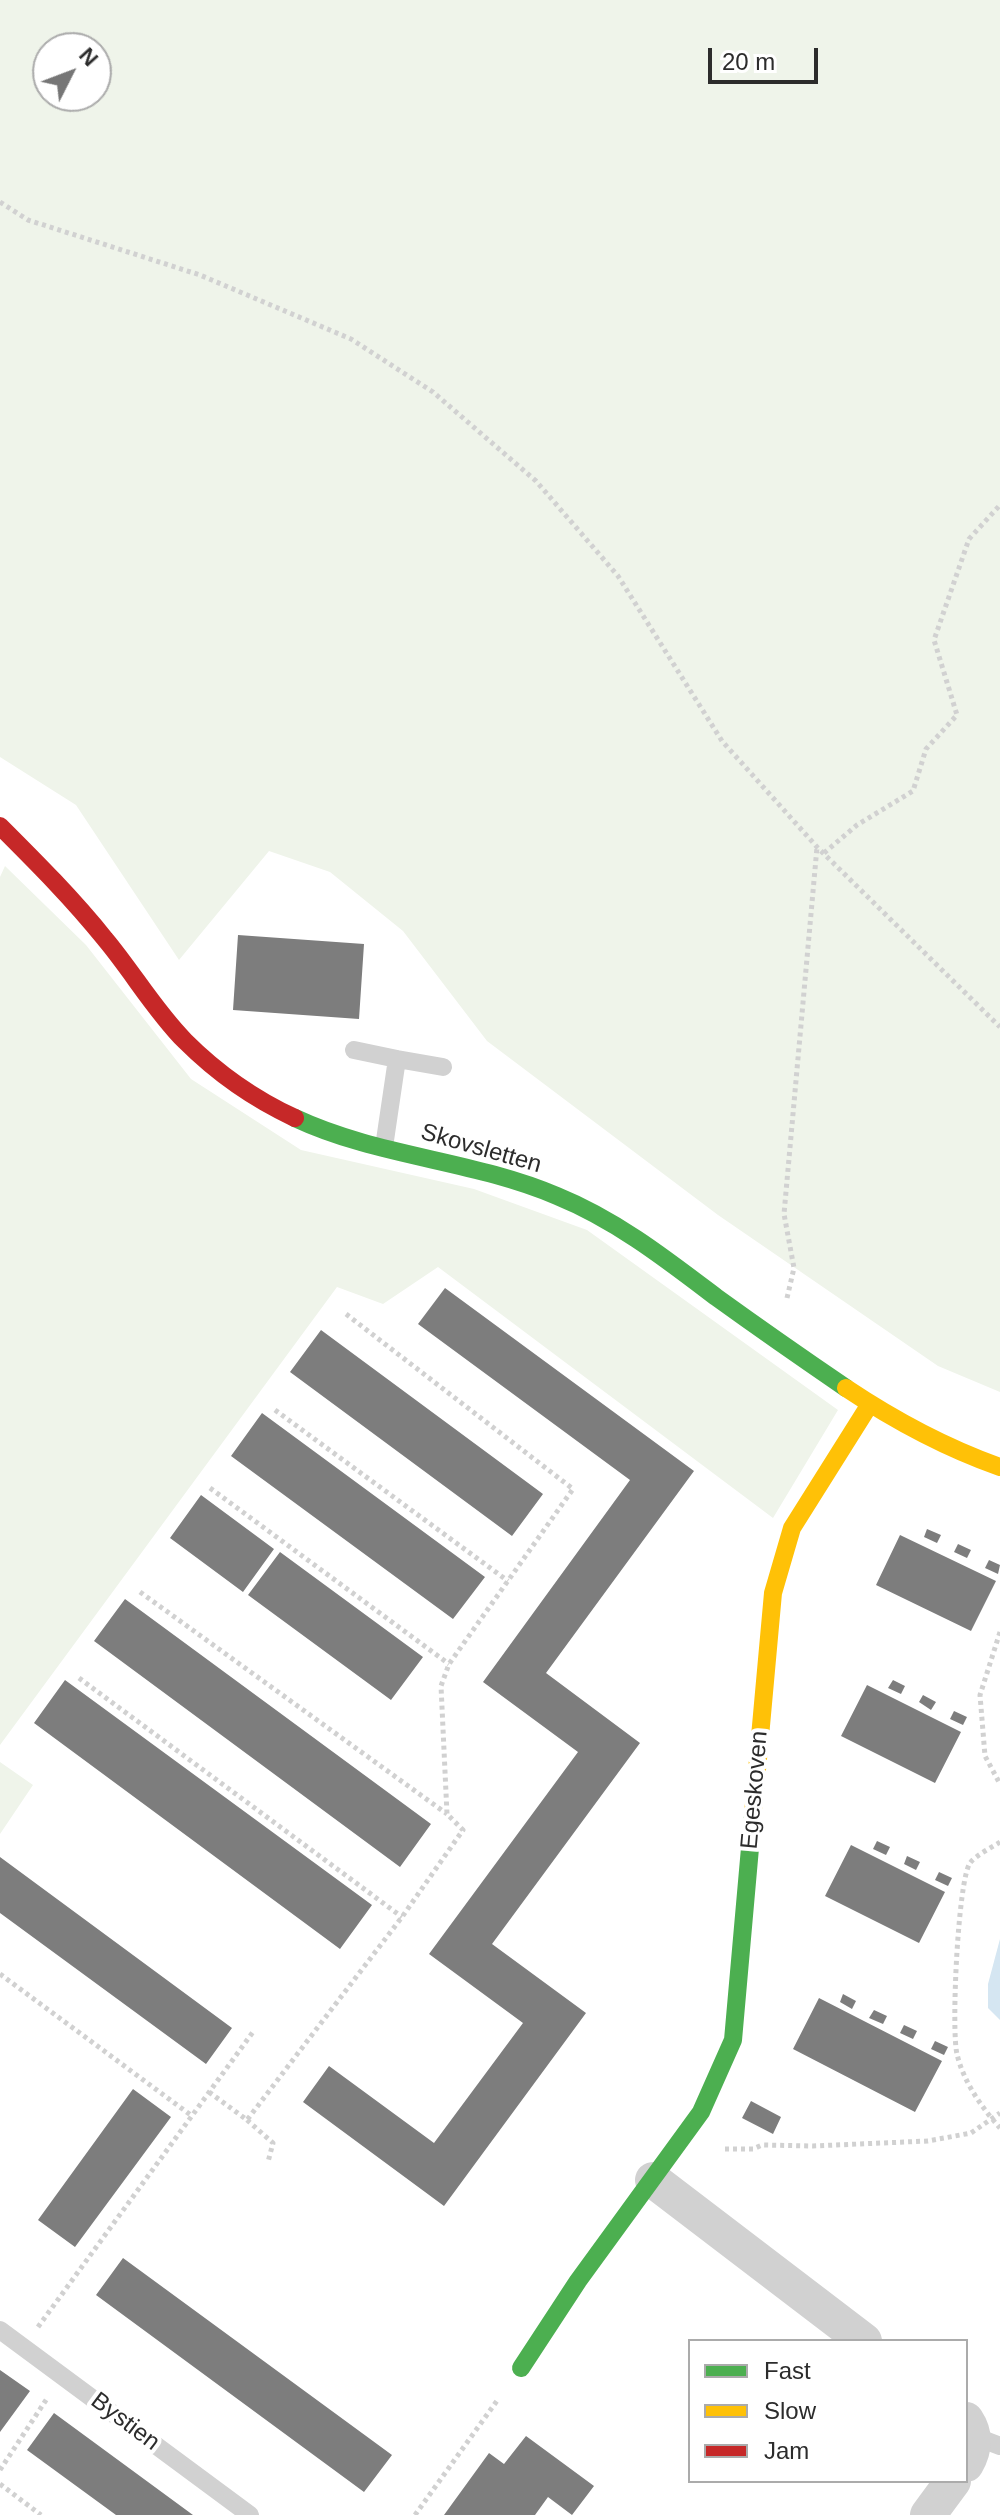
<!DOCTYPE html>
<html>
<head>
<meta charset="utf-8">
<style>
  body { margin:0 }
  #map { position:relative; width:1000px; height:2515px; overflow:hidden; background:#fff; font-family:Helvetica,sans-serif }
  canvas { display:block }
  .legend { position:absolute; left:688px; top:2339px; width:280px; height:144px; box-sizing:border-box; background:#fff; border:2px solid #ababab; margin:0; padding:10px 14px; list-style:none; font-size:24px; color:#2c2c2c }
  .legend li { display:flex; align-items:center; gap:16px; height:40px }
  .legend b { width:40px; border:2px solid #ababab }
  .north { position:absolute; left:32px; top:32px; width:80px; height:80px; box-sizing:border-box; background:#fff; border:2px solid #ababab; border-radius:50%; rotate:48deg; font-size:22px; font-weight:700; line-height:32px; text-align:center; color:#2c2c2c }
  .north::after { content:''; display:block; margin:auto; width:28px; height:36px; background:#767676; clip-path:polygon(50% 0,100% 100%,50% 72%,0 100%) }
  .scale { position:absolute; left:708px; top:48px; width:110px; height:36px; box-sizing:border-box; border:4px solid #2c2c2c; border-top:0; padding-left:10px; font-size:24px; line-height:28px; white-space:nowrap; color:#2c2c2c; -webkit-text-stroke:6px #fff; paint-order:stroke }
</style>
</head>
<body>
<div id="map">
<canvas width="1000" height="2515"></canvas>
<ul class="legend">
<li><b style="height:10px;background:#4caf50"></b>Fast</li>
<li><b style="height:10px;background:#ffc107"></b>Slow</li>
<li><b style="height:10px;background:#c62828"></b>Jam</li>
</ul>
<div class="north">N</div>
<div class="scale">20 m</div>
</div>
<script>
const c = document.querySelector('canvas').getContext('2d');
c.lineJoin = 'round';
function fillPath(path, color) {
  c.fillStyle = color;
  c.fill(path, 'evenodd');
}
function strokePath(path, color, width, dash) {
  c.strokeStyle = color;
  c.lineWidth = width;
  c.lineCap = dash ? 'butt' : 'round';
  c.setLineDash(dash || []);
  c.stroke(path);
}
function drawText(font, color, halo, rows, align = 'center') {
  c.font = font + ' Helvetica,sans-serif';
  c.lineWidth = 8;
  c.setLineDash([]);
  c.textBaseline = 'middle';
  c.strokeStyle = halo;
  c.fillStyle = color;
  for (const [text, x, y, turn = 0] of rows) {
    c.save();
    c.translate(x, y);
    c.rotate((+turn || 0) * Math.PI / 180);
    c.textAlign = isNaN(turn) ? turn : align;
    if (halo) c.strokeText(text, 0, 0);
    c.fillText(text, 0, 0);
    c.restore();
  }
}
fillPath(new Path2D(`
  M0,0H1000V1392L938,1366L718,1215L487,1041L403,931L330,872L269,851L179,960L76,805L0,757ZM48,48H96V96H48Z
  M5,866L86,945L191,1079L301,1150L474,1189L587,1230L838,1410L773,1518L438,1267L383,1304L337,1287L0,1745V877Z
  M0,1762L33,1785L0,1834Z`), '#eff4ea');
fillPath(new Path2D(`
  M1000,1939V2020L988,2008V1984Z`), '#d5e6f2');
fillPath(new Path2D(`
  M238,935L364,944L359,1019L233,1010Z
  M445,1288L694,1471L546,1673L640,1743L492,1944L586,2013L444,2206L303,2102L329,2066L434,2143L523,2023L429,1954L578,1752L483,1682L630,1480L418,1324Z
  M321,1330L543,1494L512,1536L290,1372Z
  M262,1413L485,1577L453,1619L231,1456Z
  M201,1495L274,1549L243,1592L170,1538Z
  M927,1529L941,1535L937,1543L924,1537Z
  M900,1535L996,1581L971,1631L876,1585Z
  M958,1544L971,1550L967,1558L954,1552Z
  M280,1552L423,1657L391,1700L248,1595Z
  M989,1560L1000,1565L998,1574L985,1568Z
  M125,1599L431,1824L400,1867L94,1641Z
  M65,1680L372,1905L340,1949L34,1723Z
  M893,1680L905,1686L901,1694L888,1688Z
  M867,1685L961,1732L935,1783L841,1736Z
  M923,1695L936,1702L931,1710L919,1702Z
  M954,1711L967,1717L963,1725L950,1719Z
  M877,1841L890,1847L886,1855L873,1849Z
  M851,1845L945,1892L919,1943L825,1896Z
  M907,1856L920,1862L916,1870L904,1864Z
  M0,1857L232,2028L206,2064L0,1913Z
  M939,1872L952,1878L948,1886L935,1880Z
  M843,1994L856,2001L852,2009L840,2002Z
  M819,1998L942,2061L915,2112L793,2049Z
  M874,2010L887,2016L883,2024L869,2018Z
  M904,2025L917,2031L913,2039L900,2033Z
  M935,2041L948,2047L944,2055L931,2049Z
  M133,2089L171,2117L75,2247L38,2220Z
  M751,2101L781,2117L773,2134L742,2118Z
  M123,2258L392,2455L364,2492L96,2295Z
  M0,2370L30,2391L0,2432Z
  M54,2413L193,2515H116L27,2450Z
  M526,2436L594,2486L572,2515L548,2497L535,2515H444L489,2453L504,2464Z`), '#7d7d7d');
strokePath(new Path2D(`
  M0,202L28,220L200,275L351,339L433,392L536,481L618,576L722,741L817,847L1000,1027
  M824,853L857,825L913,791L926,749L957,715L934,640L969,539L1000,505
  M787,1298L794,1268L784,1214L817,847
  M275,1410L508,1581
  M210,1488L449,1664
  M140,1592L447,1814
  M1000,1632L980,1695L985,1756L1000,1784
  M79,1678L402,1917
  M1000,1842C991,1848 976,1855 970,1863C958,1880 951,2030 957,2054C963,2081 982,2108 1000,2128
  M0,1974L192,2116
  M209,2092L247,2120L402,1917L463,1830L447,1814L441,1686L449,1664L573,1489L346,1314
  M247,2120L273,2143L268,2162
  M725,2149H753L762,2145L813,2146L928,2141L971,2133L1000,2113
  M38,2327L253,2032
  M0,2470L48,2397
  M0,2484L41,2515
  M415,2515L499,2398`), '#d1d1d1', 5, [4, 4]);
strokePath(new Path2D(`
  M354,1050L397,1059
  M384,1147L397,1059L443,1067
  M0,2330L250,2515
  M974,2436L1000,2446`), '#d1d1d1', 18);
strokePath(new Path2D(`
  M653,2180L864,2341
  M966,2420C976,2435 975,2448 966,2464
  M928,2515L953,2481`), '#d1d1d1', 36);
strokePath(new Path2D(`
  M295,1118C378,1157 473,1160 557,1196C616,1220 666,1259 716,1297C759,1328 802,1358 846,1388
  M521,2368L578,2281L701,2112L733,2040L753,1814`), '#4caf50', 18);
strokePath(new Path2D(`
  M846,1388C894,1420 946,1448 1000,1467
  M753,1814L773,1593L792,1528L870,1404`), '#ffc107', 18);
strokePath(new Path2D(`
  M0,826C36,862 73,899 105,939C132,971 155,1011 185,1041C217,1073 254,1099 295,1118`), '#c62828', 18);
drawText('24px', '#2c2c2c', '#fff', [
  ["Skovsletten",481,1149,16],
  ["Egeskoven",755,1790,-85],
  ["Bystien",125,2422,37]
]);
</script>
</body>
</html>
